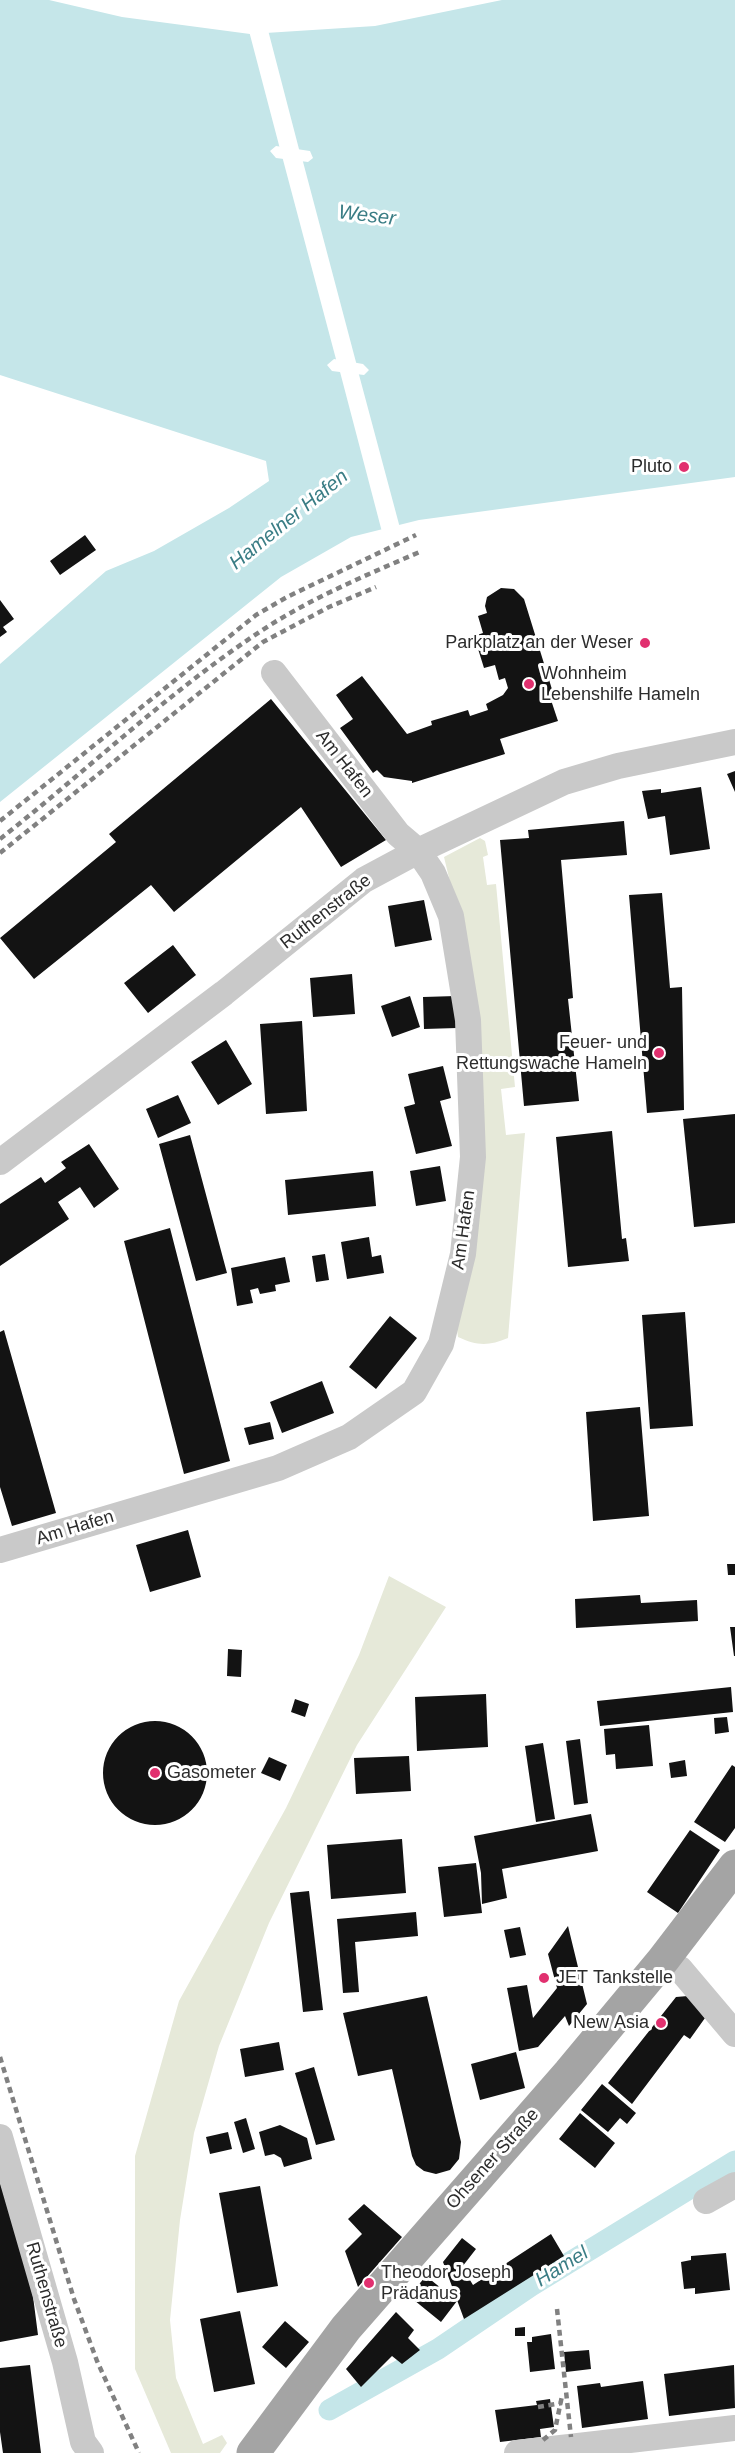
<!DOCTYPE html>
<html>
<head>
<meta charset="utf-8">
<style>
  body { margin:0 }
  canvas { display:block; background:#fff }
</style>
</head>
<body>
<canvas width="735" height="2453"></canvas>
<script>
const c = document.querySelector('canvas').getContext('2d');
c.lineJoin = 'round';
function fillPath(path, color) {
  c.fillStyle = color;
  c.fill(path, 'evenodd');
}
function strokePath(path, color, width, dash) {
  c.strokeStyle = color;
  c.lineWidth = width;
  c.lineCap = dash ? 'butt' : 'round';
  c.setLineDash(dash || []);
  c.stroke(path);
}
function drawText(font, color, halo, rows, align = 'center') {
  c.font = font + ' Arial,sans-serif';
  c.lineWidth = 6;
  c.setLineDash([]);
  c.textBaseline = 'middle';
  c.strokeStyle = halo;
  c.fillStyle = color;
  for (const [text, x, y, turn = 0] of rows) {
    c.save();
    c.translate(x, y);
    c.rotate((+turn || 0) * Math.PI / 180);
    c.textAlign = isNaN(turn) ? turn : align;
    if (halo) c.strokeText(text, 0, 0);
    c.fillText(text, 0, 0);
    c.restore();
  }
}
fillPath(new Path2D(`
  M480,838L485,841L488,855L483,857L487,885L496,884L515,1087L501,1089L506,1135L525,1133L508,1338C489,1346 477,1346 458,1337L457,1330L471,1270L462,932L444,857Z
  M389,1576L446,1607L357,1745L269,1923L219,2046L194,2133L180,2220L170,2320L176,2378L203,2444L222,2435L227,2443L220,2453H171L135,2369V2156L179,2001L286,1808L359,1655Z`), '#e6e9d9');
fillPath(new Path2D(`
  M0,0H49L122,17L250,34L375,26L502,0H735V477L419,520L351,537L281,577L0,802V664L106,571L154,551L229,508L269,481L266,461L0,375ZM276,146L310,151L313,158L308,162L276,158L270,151ZM334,359L363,364L369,370L364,375L332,371L327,365Z`), '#c5e6e9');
fillPath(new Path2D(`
  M268,30L300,153L280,149L249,31Z
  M282,156L302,158L357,366L337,363Z
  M339,368L358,371L400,528L382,532Z`), '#fff');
strokePath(new Path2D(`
  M329,2410L438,2349L531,2286L735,2161`), '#c5e6e9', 21);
fillPath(new Path2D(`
  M85,535L96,550L60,575L50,561Z
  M501,588L514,589L524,599L555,699L551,700L558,721L500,739L505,754L412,783V781L384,777L377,770L373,773L340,728L353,719L336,695L362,676L407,734L432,725L431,721L468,710L470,716L488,710L486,704L503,695L508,688L505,678L499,680L495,665L484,668L474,636L483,633L478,616L487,613L485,606L487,597Z
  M0,600L14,619L3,627L7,632L0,637Z
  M271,699L386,840L341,867L301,807L174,912L151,885L34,979L0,938L116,842L109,834Z
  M735,771V792L727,774Z
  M701,787L710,849L670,855L665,816L648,819L642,791L661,789V793Z
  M624,821L627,855L561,860L573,998L568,999L579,1101L524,1106L500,840L529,838L528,830Z
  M662,893L670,988L682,987L684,1110L647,1113L629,895Z
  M424,900L432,940L395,947L388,906Z
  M173,945L196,975L148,1013L124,983Z
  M352,974L355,1014L313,1017L310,978Z
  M410,996L420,1027L392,1037L381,1006Z
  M456,996L457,1028L424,1029L423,997Z
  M302,1021L307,1111L266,1114L260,1024Z
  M226,1040L252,1084L218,1105L191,1062Z
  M443,1066L451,1098L440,1101L452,1146L416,1154L404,1107L415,1104L408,1074Z
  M178,1095L191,1123L158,1138L146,1109Z
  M735,1114V1223L694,1227L683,1119Z
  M612,1131L622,1239L626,1238L629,1261L568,1267L556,1137Z
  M190,1135L227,1273L196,1281L159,1144Z
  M89,1144L119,1189L94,1208L80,1187L58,1202L69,1219L0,1266V1204L41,1177L45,1183L66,1168L61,1162Z
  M440,1166L446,1201L416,1206L410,1171Z
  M373,1171L376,1206L288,1215L285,1180Z
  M170,1228L230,1461L184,1474L124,1241Z
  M369,1237L372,1257L381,1255L384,1273L347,1279L341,1242Z
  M325,1254L329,1280L316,1282L312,1256Z
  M285,1257L290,1282L275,1285L276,1291L260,1294L258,1288L250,1290L253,1303L237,1306L231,1268Z
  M685,1312L693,1426L650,1429L642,1315Z
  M390,1316L417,1338L376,1389L349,1367Z
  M4,1330L56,1513L12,1526L0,1487V1332Z
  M322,1381L334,1413L282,1433L270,1402Z
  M640,1407L649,1516L593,1521L586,1412Z
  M270,1422L274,1439L249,1445L244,1428Z
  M188,1530L201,1577L150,1592L136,1545Z
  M727,1564H735V1575H728Z
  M640,1595L641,1603L697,1600L698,1621L576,1628L575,1599Z
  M730,1627H735V1656H734Z
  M228,1649L242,1650L241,1677L227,1676Z
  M731,1687L733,1712L600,1726L597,1701Z
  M486,1694L488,1747L417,1751L415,1697Z
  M295,1699L309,1704L305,1717L291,1712Z
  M727,1717L729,1732L715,1734L714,1718Z
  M103 1773a52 52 0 1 1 104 0a52 52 0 1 1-104 0Z
  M649,1725L653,1766L616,1769L615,1754L606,1755L604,1729Z
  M580,1739L588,1803L574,1805L566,1741Z
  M543,1743L555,1819L536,1822L525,1746Z
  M409,1756L411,1791L356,1794L354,1758Z
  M269,1757L287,1765L280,1781L261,1773Z
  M685,1760L687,1776L671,1778L669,1763Z
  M732,1765L735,1767V1828L725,1842L694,1822Z
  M591,1814L598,1851L502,1869L507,1898L482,1904L481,1873L474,1836Z
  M690,1830L720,1850L678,1913L647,1892Z
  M402,1839L406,1893L331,1899L327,1845Z
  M476,1863L482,1913L444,1917L438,1867Z
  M309,1891L323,2010L303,2012L290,1893Z
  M416,1912L418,1936L355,1942L359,1992L343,1993L337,1919Z
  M568,1926L587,2004L569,2026L565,2016L538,2047L519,2051L507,1988L527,1985L533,2018L557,1988L548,1954Z
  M520,1927L526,1955L510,1958L504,1930Z
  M427,1996L461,2142L459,2159L450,2170L436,2174L424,2171L416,2165L412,2156L392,2069L358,2076L343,2013Z
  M688,1996L705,2018L690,2039L684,2035L632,2104L608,2083L676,1997Z
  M279,2042L284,2070L245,2077L240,2049Z
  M516,2052L525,2088L480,2100L471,2064Z
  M314,2067L335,2140L316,2145L295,2073Z
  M602,2084L636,2113L627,2124L620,2118L608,2132L581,2110Z
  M580,2113L615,2143L595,2168L559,2139Z
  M246,2118L255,2149L243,2153L234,2122Z
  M280,2125L307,2138L312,2159L284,2167L281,2158L274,2154L265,2156L259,2132Z
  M228,2132L232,2149L210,2154L206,2137Z
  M0,2182L31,2281L38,2335L0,2342Z
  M260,2186L278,2286L237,2293L219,2193Z
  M364,2204L402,2237L358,2287L345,2251L362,2234L348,2219Z
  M551,2234L564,2256L464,2319L443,2262L462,2238L476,2249L462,2267L473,2285Z
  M726,2253L730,2290L695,2294V2288L684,2289L681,2262L691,2260V2256Z
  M426,2276L457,2301L441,2322L409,2296Z
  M240,2311L255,2384L214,2392L200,2319Z
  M396,2312L414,2330L408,2338L420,2350L402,2364L392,2356L361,2387L346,2369Z
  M285,2321L309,2342L286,2368L262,2347Z
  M525,2327V2336H515V2328Z
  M551,2334L555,2369L530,2372L527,2342H532V2337Z
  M589,2350L591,2369L566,2372L564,2352Z
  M30,2365L41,2453H3L0,2432V2368Z
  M734,2365L735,2408L669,2416L664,2374Z
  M643,2381L648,2419L582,2428L577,2386L600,2383L601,2387Z
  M550,2399L554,2427L540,2429L541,2437L500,2442L495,2410L537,2405L536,2401Z`), '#131313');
strokePath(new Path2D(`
  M0,1162L224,993L364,880L418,851L564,782L618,766L735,742
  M0,1550L278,1468L349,1437L414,1392L441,1344L463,1254L473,1157L468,1020L451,916L433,873L418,851L398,834L274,673
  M663,1960L680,1969L735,2034
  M0,2137L65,2362L83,2442L91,2453
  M706,2201L735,2185
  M517,2453L735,2428`), '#c9c9c9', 26);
strokePath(new Path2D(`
  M253,2453L346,2328L569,2073L663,1960L735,1866`), '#a4a4a4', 33);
strokePath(new Path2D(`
  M0,821L256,615L287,597L416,535
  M0,839C84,773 163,697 252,637C304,601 364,576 422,551
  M0,853L263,642L329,607L376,587
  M0,2057L74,2299L97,2361L139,2453
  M557,2309L571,2437
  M538,2407L562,2403
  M543,2440L555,2430L562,2396`), '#818181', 4.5, [6, 4.5]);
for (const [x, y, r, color] of [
  [684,467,6,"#e1306f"],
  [645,643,6,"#e1306f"],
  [529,684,6,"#e1306f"],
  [659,1053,6,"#e1306f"],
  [155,1773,6,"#e1306f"],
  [544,1978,6,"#e1306f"],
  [661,2023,6,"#e1306f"],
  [369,2283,6,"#e1306f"]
]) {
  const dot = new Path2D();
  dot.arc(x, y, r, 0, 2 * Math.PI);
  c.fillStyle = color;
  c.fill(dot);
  strokePath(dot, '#fff', 2);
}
drawText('18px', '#2c2c2c', '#fff', [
  ["Pluto",672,467],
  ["Parkplatz an der Weser",633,643],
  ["Wohnheim",541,674,"left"],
  ["Lebenshilfe Hameln",541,695,"left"],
  ["Feuer- und",647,1043],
  ["Rettungswache Hameln",647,1064],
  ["Gasometer",167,1773,"left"],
  ["JET Tankstelle",556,1978,"left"],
  ["New Asia",649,2023],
  ["Theodor Joseph",381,2273,"left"],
  ["Prädanus",381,2294,"left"]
], 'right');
drawText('18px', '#2c2c2c', '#fff', [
  ["Am Hafen",344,764,52],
  ["Ruthenstraße",326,912,-38],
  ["Am Hafen",464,1230,-82],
  ["Am Hafen",75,1528,-17],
  ["Ohsener Straße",493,2159,-48],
  ["Ruthenstraße",46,2295,74]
]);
drawText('italic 20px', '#3a7d85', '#fff', [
  ["Weser",367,216,7],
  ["Hamelner Hafen",289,520,-39],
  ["Hamel",562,2267,-32]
]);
</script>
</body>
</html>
